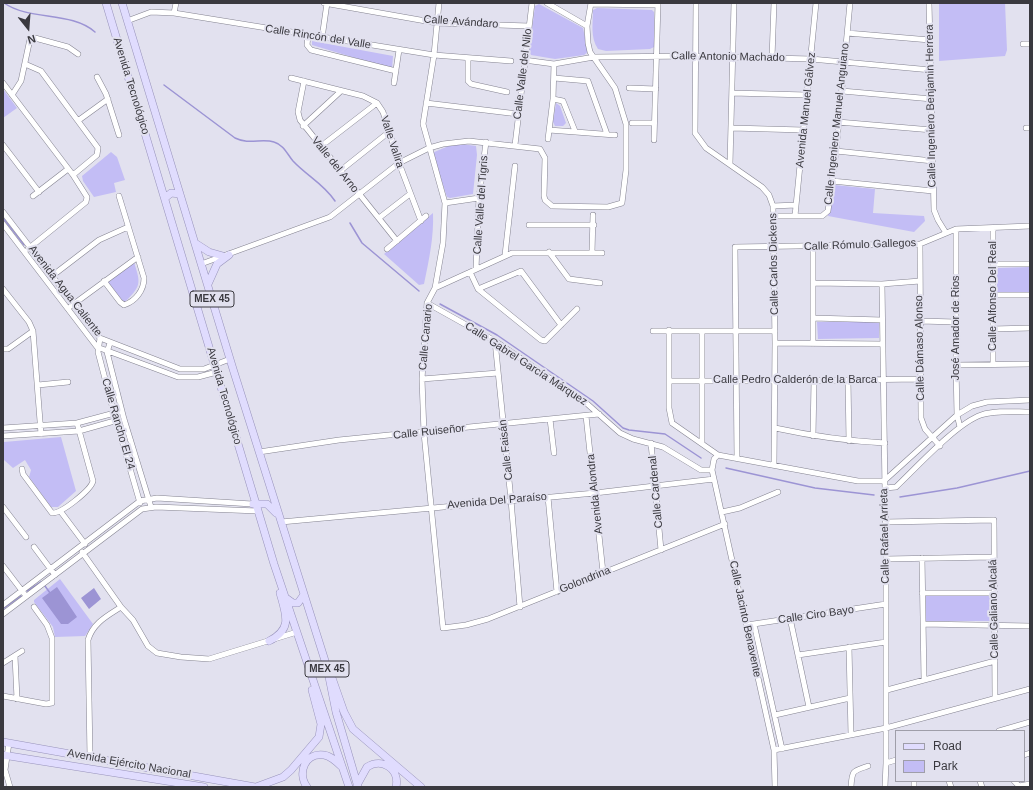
<!DOCTYPE html>
<html>
<head>
<meta charset="utf-8">
<style>
  body { margin:0 }
  #map { position:relative; width:1033px; height:790px; overflow:hidden; background:#e2e1ef; font-family:Arial,sans-serif }
  canvas { display:block }
  .frame { position:absolute; inset:0; border:4px solid #3a393f; pointer-events:none }
  .legend { position:absolute; left:895px; top:730px; width:130px; height:52px; box-sizing:border-box; background:#e2e1ef; border:1px solid #9f9ea9; margin:0; padding:5px 7px; list-style:none; font-size:12px; color:#3a393f }
  .legend li { display:flex; align-items:center; gap:8px; height:20px }
  .legend b { width:20px; border:1px solid #9f9ea9 }
  .north { position:absolute; left:8px; top:8px; width:40px; height:40px; -webkit-text-stroke:3px #e2e1ef; paint-order:stroke; rotate:163deg; font-size:11px; font-weight:700; line-height:16px; text-align:center; color:#3a393f }
  .north::after { content:''; display:block; margin:auto; width:14px; height:18px; background:#3a393f; clip-path:polygon(50% 0,100% 100%,50% 72%,0 100%) }
</style>
</head>
<body>
<div id="map">
<canvas width="1033" height="790"></canvas>
<div class="frame"></div>
<ul class="legend">
<li><b style="height:5px;background:#e0dcfe"></b>Road</li>
<li><b style="height:11px;background:#c3bdf5"></b>Park</li>
</ul>
<div class="north">N</div>
</div>
<script>
const c = document.querySelector('canvas').getContext('2d');
c.lineJoin = 'round';
function fillPath(path, color) {
  c.fillStyle = color;
  c.fill(path, 'evenodd');
}
function strokePath(path, color, width, dash) {
  c.strokeStyle = color;
  c.lineWidth = width;
  c.lineCap = dash ? 'butt' : 'round';
  c.setLineDash(dash || []);
  c.stroke(path);
}
function drawText(font, color, halo, rows, align = 'center') {
  c.font = font + ' Arial,sans-serif';
  c.lineWidth = 4;
  c.setLineDash([]);
  c.textBaseline = 'middle';
  c.strokeStyle = halo;
  c.fillStyle = color;
  for (const [text, x, y, turn = 0] of rows) {
    c.save();
    c.translate(x, y);
    c.rotate((+turn || 0) * Math.PI / 180);
    c.textAlign = isNaN(turn) ? turn : align;
    if (halo) c.strokeText(text, 0, 0);
    c.fillText(text, 0, 0);
    c.restore();
  }
}
fillPath(new Path2D(`
  M939,3H1005L1007,50L1005,56L939,61Z
  M539,4L583,28L588,52L584,55L555,59L531,55L529,51L535,6Z
  M597,8L652,10L654,12V47L650,49L606,51L598,49C590,37 593,24 593,10Z
  M312,41L393,56L392,69L312,45Z
  M3,89L17,108L3,118Z
  M556,103L560,106L566,123L563,126H555L553,122Z
  M461,144L476,146L477,155L473,194L450,198L447,197L432,153L451,145Z
  M111,152L117,157L125,180L114,183L116,192L94,197L83,181L82,176Z
  M834,185L875,189L873,213L924,216L925,221L914,232L828,216Z
  M433,213C434,237 429,260 424,284L419,285L384,254Z
  M134,262C141,284 141,286 125,302L120,301L106,283Z
  M1030,267V292H997V268Z
  M817,322H879V338L818,339Z
  M61,437L76,491L58,507H51L29,477L31,470L25,460L13,468L4,460V442Z
  M60,579L93,624L85,636L55,637L53,627L34,602V600Z
  M926,596H990V621H926Z`), '#c3bdf5');
fillPath(new Path2D(`
  M57,587L77,617L68,624H61L42,598Z
  M94,588L101,599L89,609L81,598Z`), '#9c94d4');
strokePath(new Path2D(`
  M4,3C30,21 71,11 95,32
  M164,85L235,138C249,145 262,138 274,142C284,145 287,154 293,161C307,176 324,184 335,201
  M3,218L24,245
  M350,223L362,243L419,291
  M440,304L497,335L593,401L623,428L629,430L665,434L701,458
  M726,468L815,488L874,495
  M900,497L957,488L1030,471
  M45,586L50,593
  M27,591L41,582
  M3,609L21,596`), '#9c94d4', 1.5);
const minor = new Path2D(`
  M324,3L437,23L529,26
  M439,3L434,55L423,124L445,203L443,243L435,288L427,303L422,379L424,433L443,628L466,625L488,619L725,524
  M547,3L587,26
  M696,3L695,133L706,148L762,187L769,195L773,206L775,343L774,465
  M929,3L934,210L938,220L946,233
  M591,4L658,5
  M174,13L176,3
  M127,21L151,12L174,13L434,55L511,61
  M847,33L930,40
  M308,36L307,45L311,50L396,71
  M322,38L327,3
  M1023,44H1030
  M468,58V81L471,84L507,92
  M772,58L774,3
  M524,60L554,64L594,57L695,56L811,59L931,70
  M25,64L41,71L98,148L97,155L73,175
  M97,77L106,94L119,135
  M291,78L363,96L377,103L383,112L399,163L421,221
  M554,78L588,81L607,134
  M304,81L298,112L300,120L397,241
  M3,83L73,175L87,197L86,202L28,249
  M394,83L399,50
  M629,88L656,89
  M842,91L932,99
  M732,93L807,95
  M12,95L21,81L30,39L35,38L68,47L78,54
  M553,99L563,101L575,131
  M426,103L518,114
  M79,120L108,99
  M838,122L932,130
  M632,123H654
  M303,126L341,91
  M732,128L803,130
  M1026,128H1030
  M549,130L615,135
  M548,139L553,99L554,64
  M654,140L658,3
  M3,145L39,192
  M515,145L532,3
  M320,147L377,103
  M836,151L933,161
  M730,164L734,3
  M340,171L389,132
  M832,181L933,191
  M33,196L68,169
  M445,203L479,198
  M773,206L796,205
  M3,212L100,338L180,369H204L230,359
  M773,216H822L828,211L836,151L850,3
  M795,216L816,3
  M379,218L410,194
  M3,224L97,347L178,377H198L217,372
  M529,225H594
  M993,228V364
  M956,229V365L957,415L960,427
  M920,244L921,418L925,429L940,446
  M387,249L426,216
  M549,252L569,279L600,283
  M592,253L593,215
  M505,255L515,166
  M201,264L330,217L399,163L429,148L443,144L469,141L540,149L545,158L544,196L545,200L552,206L608,207L622,203L626,170V124L615,88L590,52L588,43L587,26L591,3
  M993,264H1030
  M476,269L479,198L486,142
  M470,272L478,289L541,340L545,341L577,309
  M52,276L99,240L128,227
  M104,281L120,302L124,305C136,301 144,290 144,278L119,196
  M813,283L882,284L920,281
  M882,284L886,559V763L885,787
  M435,288L512,253H602
  M3,289L29,322L33,331L41,434
  M478,289L521,271L561,325
  M993,295H1030
  M427,303L495,341L585,402L620,433L633,439L663,447L701,470H712
  M71,306L138,257
  M813,318L882,320
  M920,321L956,322
  M993,329L1030,328
  M669,330V408L672,423L718,455L858,481H884L957,415L972,406L987,402L1030,400
  M653,331H775
  M702,331V442
  M100,338L98,352L114,413L140,503
  M495,341L511,500L520,607
  M110,343L107,352L124,419L151,507
  M775,343L882,344
  M813,344V246
  M3,349H8L33,331
  M956,365L1030,364
  M422,379L498,373
  M848,380L849,441
  M669,381H775L920,379
  M38,385L68,382
  M586,416L603,572
  M550,419L554,453
  M3,428L77,423L122,411
  M775,428C812,436 847,441 885,443
  M3,436L79,431L118,420
  M813,436L814,381
  M651,443L661,550
  M259,452L339,440L599,414
  M718,455L714,459L712,470L774,750L775,787
  M737,458L735,247L920,244L956,229L1030,226
  M22,469L23,474L52,513C61,514 91,490 93,481L77,423
  M885,488L896,487C916,468 957,423 981,415C996,410 1014,412 1030,412
  M548,497L557,592
  M3,507L26,537
  M61,512L85,544
  M722,512L740,508L778,492
  M281,522L595,493L714,479
  M885,522L994,520L995,698
  M34,547L55,575
  M82,552L121,607L133,620L148,646L157,653L181,657L209,659L297,632
  M922,558L924,679
  M886,559L993,557
  M3,566L26,596
  M922,593H994
  M3,605L140,501L157,498L252,504
  M3,614L142,509L156,507L258,511
  M790,618L809,707
  M754,624L782,749
  M923,624L1030,626
  M747,625L886,604
  M849,647L851,735
  M798,655L886,642
  M15,656L17,699
  M3,663L22,651
  M887,690L995,661
  M3,696L46,704L52,703V638L47,625L34,607
  M775,715L850,698
  M999,731L1030,722
  M9,743L5,770L10,787
  M774,750L886,728L1030,689
  M1024,755L1030,753
  M90,757L88,640C93,623 107,616 121,607
  M886,763L896,760
  M949,781L951,787
  M980,781L982,787
  M1014,781L1019,786L1030,784
  M851,787C852,770 853,771 868,766
  M914,787V781`);
const major = new Path2D(`
  M106,3L274,564L349,787
  M122,3L233,369L327,667L336,712L358,787
  M165,198L171,193L180,194
  M195,243L209,252L223,256
  M208,284L217,264L229,255
  M253,504H267L276,513
  M286,598L293,603H298L303,596
  M269,641C293,629 286,615 280,593
  M331,675L344,712L353,729L421,787
  M3,742L255,787
  M3,755L204,787
  M357,785L367,767C382,757 400,769 396,787
  M256,787L283,777L291,770L319,737L321,724L312,690
  M307,787C297,773 305,752 324,755C331,756 337,762 342,767`);
strokePath(minor, '#848390', 6);
strokePath(major, '#9893bb', 8);
strokePath(minor, '#fff', 5);
strokePath(major, '#e0dcfe', 7);
for (const [x, y, w] of [
  [212,299,44],
  [327,669,44]
]) {
  const box = new Path2D();
  box.roundRect(x - w / 2, y - 8, w, 16, 3);
  c.fillStyle = '#e2e1ef';
  c.fill(box);
  strokePath(box, '#3a393f', 1);
}
drawText('bold 10px', '#3a393f', null, [
  ["MEX 45",212,299],
  ["MEX 45",327,669]
]);
drawText('11px', '#3a393f', '#e2e1ef', [
  ["Calle Avándaro",461,22,4],
  ["Calle Rincón del Valle",318,37,9],
  ["Calle Antonio Machado",728,57,1],
  ["Calle Valle del Nilo",523,74,-83],
  ["Avenida Tecnológico",131,86,73],
  ["Calle Ingeniero Benjamin Herrera",931,106,-91],
  ["Avenida Manuel Gálvez",806,110,-84],
  ["Calle Ingeniero Manuel Anguiano",837,124,-84],
  ["Valle Valira",392,142,72],
  ["Valle del Arno",335,165,51],
  ["Calle Valle del Tigris",481,205,-86],
  ["Calle Rómulo Gallegos",860,245,-2],
  ["Calle Carlos Dickens",774,264,-91],
  ["Avenida Agua Caliente",65,291,52],
  ["Calle Alfonso Del Real",993,296,-90],
  ["José Amador de Rios",956,328,-90],
  ["Calle Canario",426,337,-85],
  ["Calle Dámaso Alonso",920,348,-91],
  ["Calle Gabrel García Márquez",526,364,33],
  ["Calle Pedro Calderón de la Barca",795,380],
  ["Avenida Tecnológico",224,396,74],
  ["Calle Rancho El 24",118,424,74],
  ["Calle Ruiseñor",429,432,-6],
  ["Calle Faisán",506,450,-96],
  ["Calle Cardenal",656,492,-95],
  ["Avenida Alondra",595,494,-96],
  ["Avenida Del Paraíso",497,501,-5],
  ["Calle Rafael Arrieta",885,536,-91],
  ["Golondrina",585,580,-22],
  ["Calle Galiano Alcalá",994,609,-91],
  ["Calle Ciro Bayo",816,615,-8],
  ["Calle Jacinto Benavente",745,619,78],
  ["Avenida Ejército Nacional",129,764,10]
]);
</script>
</body>
</html>
